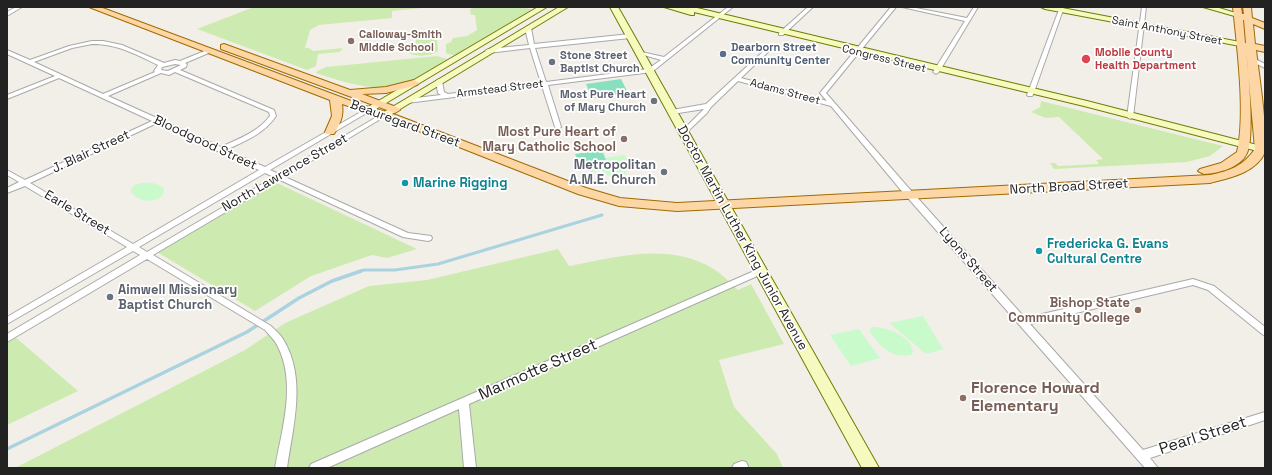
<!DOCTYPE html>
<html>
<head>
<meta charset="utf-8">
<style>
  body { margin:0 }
  #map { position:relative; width:1272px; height:475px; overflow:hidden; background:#f2efe9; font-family:"Space Grotesk",sans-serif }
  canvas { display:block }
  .frame { position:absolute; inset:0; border:8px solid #222; pointer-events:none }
</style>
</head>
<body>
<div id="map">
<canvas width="1272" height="475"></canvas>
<div class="frame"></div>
</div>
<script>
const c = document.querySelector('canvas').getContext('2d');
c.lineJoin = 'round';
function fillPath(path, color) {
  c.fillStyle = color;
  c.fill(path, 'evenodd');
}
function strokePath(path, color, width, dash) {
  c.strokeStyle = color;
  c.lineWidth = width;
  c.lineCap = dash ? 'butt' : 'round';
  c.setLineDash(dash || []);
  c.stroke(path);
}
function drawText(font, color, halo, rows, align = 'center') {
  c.font = font + ' "Space Grotesk",sans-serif';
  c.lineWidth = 3.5;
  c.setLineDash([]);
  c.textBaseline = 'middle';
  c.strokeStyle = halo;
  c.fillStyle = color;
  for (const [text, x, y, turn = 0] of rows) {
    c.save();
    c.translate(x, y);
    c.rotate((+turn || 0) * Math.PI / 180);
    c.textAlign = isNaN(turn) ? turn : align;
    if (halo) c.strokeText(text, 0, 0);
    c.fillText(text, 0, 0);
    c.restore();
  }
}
fillPath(new Path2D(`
  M254,7H432L392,11L373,19L392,11V18L319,25L310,30L305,48H309L313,51L343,48L340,52L318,54L316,66L307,70L197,29Z
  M525,7L532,10L456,56L446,53V44L451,42L453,38L467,36L477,30L475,15H471L470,10L472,8Z
  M433,30L434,40H437L438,51C431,56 415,58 408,52L410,48L416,46V33Z
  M437,56L447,59L446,61C435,68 424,76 412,81C380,95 346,83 316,73L317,71L326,67Z
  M1041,101L1219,145L1223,146L1210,156L1187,162L1054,169L1050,163H1055L1058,166L1099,164L1096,160L1103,159L1059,117L1046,118L1031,112L1040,107Z
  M277,183L417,249L387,258L372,255L311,276L255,311L157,252Z
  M558,249L569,266C617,257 668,242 712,268C722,274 730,282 738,290L751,284L784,344L719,360L734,407L777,454L783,468H15L245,350L285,323L369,286L427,280Z
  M14,336L78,391L7,425V341Z`), '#cdebb0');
fillPath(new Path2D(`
  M625,155L627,160H624L626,170L623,179L615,180L601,170L592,172L580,167L579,165L606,161L605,158Z
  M142,183C151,182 157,183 164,188L163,195C155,204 138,202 131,192V189L135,185Z
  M923,316L943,349L926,354L889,323Z
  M872,327C887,327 912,336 913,353L911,355C891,359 879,346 869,330Z
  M859,329L880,358L851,366L830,335Z`), '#c8facc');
fillPath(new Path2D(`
  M621,79L628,93L592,98L586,84Z
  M602,150L606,160L579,164L575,154Z`), '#88e0be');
strokePath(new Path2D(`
  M358,272L364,270H395L438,264L602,215`), '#aad3df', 3);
strokePath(new Path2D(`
  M7,449L247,332L299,298L332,281L361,271`), '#aad3df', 3.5);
const street = new Path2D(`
  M16,7H22L7,16V12Z
  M728,7H733L652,72L548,85L561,127L560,128L558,129L555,127L542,86L407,103L404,101L407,99L441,95L438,93L436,81L439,79L442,81L444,92L448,94L541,83L530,48L488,53L485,51L488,49L529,45L525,28L528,26L531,28L534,44L630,34L633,36L630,38L535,48L546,82L648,69L661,60L637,53V51L664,57Z
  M808,7H813L783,35H779V33Z
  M891,7H896L826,93L906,185L1025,318L1193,279L1214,286L1265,327V336L1262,334L1208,290L1193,285L1030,324L1143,450L1265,412V420L1150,458L1158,468H1145L900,189L831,106L738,81L711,107L707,113L686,133H682L681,132L704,109L672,114L669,112L672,110L706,104L766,49L768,50V52L741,78L827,101L820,93Z
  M902,7H911L967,18L974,7H978L939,72L936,74L933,72L965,21Z
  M1060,7H1064L1033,95L1032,96H1028L1027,95Z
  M1142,7H1146L1133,117L1130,119L1127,117Z
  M92,41H103L122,45L164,63L175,60L180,61L207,50H211V52L185,63L187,64L186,67L180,70L274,110L276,116C264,134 245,141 226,150L265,167L366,109H370V111L270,170L279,174L382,114L384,113L387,115L285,177L408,233L431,236L432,238L431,240L428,241L403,237L280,180L153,255L271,326C275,330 280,334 283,339C307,378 293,426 287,468H275C282,429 297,382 277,345C274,339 269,335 265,330L147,259L7,342V334L140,255L133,251L7,324V317L127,247L25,186L7,193V188L19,182L7,175V170L25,180L152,121L59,78L7,99V95L55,76L7,54V50L30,60L69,46ZM92,44C118,44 135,54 158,65L154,71L155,72L103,94L34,62L72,48ZM175,64L181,65L168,71L161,70L162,67ZM175,72L269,112L270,116C258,132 238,139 221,147L108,96L161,73L169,75ZM157,123L259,170L133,244L30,183ZM265,173L274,177L147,252L139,247Z
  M1251,59H1255L1265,64V68L1251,61Z
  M761,268L765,271L764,273L469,404L476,468H464L459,409L327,468H309L311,464Z
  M742,461L746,462L748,466L747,468H732L734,464Z`);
const secondary = new Path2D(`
  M538,7H547L371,112L368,113L363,110Z
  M559,7H568L387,117L384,118L379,115Z
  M610,7H618L879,468H862Z
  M664,7H693L1087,101L1265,147V153L1084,106L694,12V15H691Z
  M1041,7H1057L1240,42L1244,44L1240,46L1045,9Z
  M1203,7H1216L1242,15L1238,17Z`);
const primary = new Path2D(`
  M89,7H100L362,105L396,115L586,188L620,198L677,203L1210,175C1230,171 1243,166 1255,149L1246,48C1248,69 1255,137 1247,153C1240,168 1219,173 1204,174L1198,171L1200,169L1221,163L1237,152C1246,115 1237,47 1233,7H1241L1242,14H1244L1243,7H1251L1252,18L1265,23V29L1253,24L1255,44L1265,46V52L1256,50C1258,67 1269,140 1265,152C1256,173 1229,178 1210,183L677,211L619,206L578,194L388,119L342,104C344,116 340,124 334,134H326L325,132L332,116L330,100ZM1243,20H1244L1246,43H1245Z
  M224,44L350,90L386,87L414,80L419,83L417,85L386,93L362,94L399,108L400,110L395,113L221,49V45Z`);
strokePath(street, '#a9a9a9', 2);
strokePath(secondary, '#707d05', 2);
strokePath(primary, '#a06b00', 2);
fillPath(street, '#fff');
fillPath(secondary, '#f7fabf');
fillPath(primary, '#fcd6a4');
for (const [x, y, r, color] of [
  [351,41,4,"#8d6e63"],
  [723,54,4,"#5c6f8a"],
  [1086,59,5,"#e0444e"],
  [552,62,4,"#6b7280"],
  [654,101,4,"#6b7280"],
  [624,139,4,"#8d6e63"],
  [664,172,4,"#6b7280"],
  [405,183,4,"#0f9aa8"],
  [1039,251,4,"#0f9aa8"],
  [110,297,4,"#6b7280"],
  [1138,310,4,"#8d6e63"],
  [963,398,4,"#8d6e63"]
]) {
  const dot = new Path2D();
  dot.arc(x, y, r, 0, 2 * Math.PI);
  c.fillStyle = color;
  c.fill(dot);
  strokePath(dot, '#fff', 1.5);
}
drawText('11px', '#222', '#fff', [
  ["Saint Anthony Street",1167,31,11],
  ["Congress Street",884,59,14],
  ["Armstead Street",500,89,-7],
  ["Adams Street",785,92,15]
]);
drawText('bold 11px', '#785e54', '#fff', [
  ["Calloway-Smith",359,35],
  ["Middle School",359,48]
], 'left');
drawText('bold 11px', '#4e5e75', '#fff', [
  ["Dearborn Street",731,48],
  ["Community Center",731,61]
], 'left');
drawText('bold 11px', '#be3a42', '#fff', [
  ["Mobile County",1095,53],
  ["Health Department",1095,66]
], 'left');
drawText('bold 11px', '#5b616d', '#fff', [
  ["Stone Street",560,56],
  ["Baptist Church",560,69],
  ["Most Pure Heart",646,95,"right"],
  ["of Mary Church",646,108,"right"]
], 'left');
drawText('13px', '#222', '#fff', [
  ["Beauregard Street",405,124,20],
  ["Bloodgood Street",205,143,25],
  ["J. Blair Street",91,152,-25],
  ["North Lawrence Street",285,173,-30],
  ["North Broad Street",1069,187,-3],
  ["Earle Street",77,213,31],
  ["Doctor Martin Luther King Junior Avenue",742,238,61],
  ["Lyons Street",968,260,49]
]);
drawText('bold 13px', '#785e54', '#fff', [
  ["Most Pure Heart of",616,132],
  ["Mary Catholic School",616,147],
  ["Bishop State",1130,303],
  ["Community College",1130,318]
], 'right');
drawText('bold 13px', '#5b616d', '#fff', [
  ["Metropolitan",656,165],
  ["A.M.E. Church",656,180],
  ["Aimwell Missionary",118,290,"left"],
  ["Baptist Church",118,305,"left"]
], 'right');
drawText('bold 13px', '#0d838f', '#fff', [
  ["Marine Rigging",413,183],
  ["Fredericka G. Evans",1047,244],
  ["Cultural Centre",1047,259]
], 'left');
drawText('16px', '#222', '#fff', [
  ["Marmotte Street",538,370,-24],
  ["Pearl Street",1203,436,-18]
]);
drawText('bold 16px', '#785e54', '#fff', [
  ["Florence Howard",971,389],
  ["Elementary",971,407]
], 'left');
</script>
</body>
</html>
